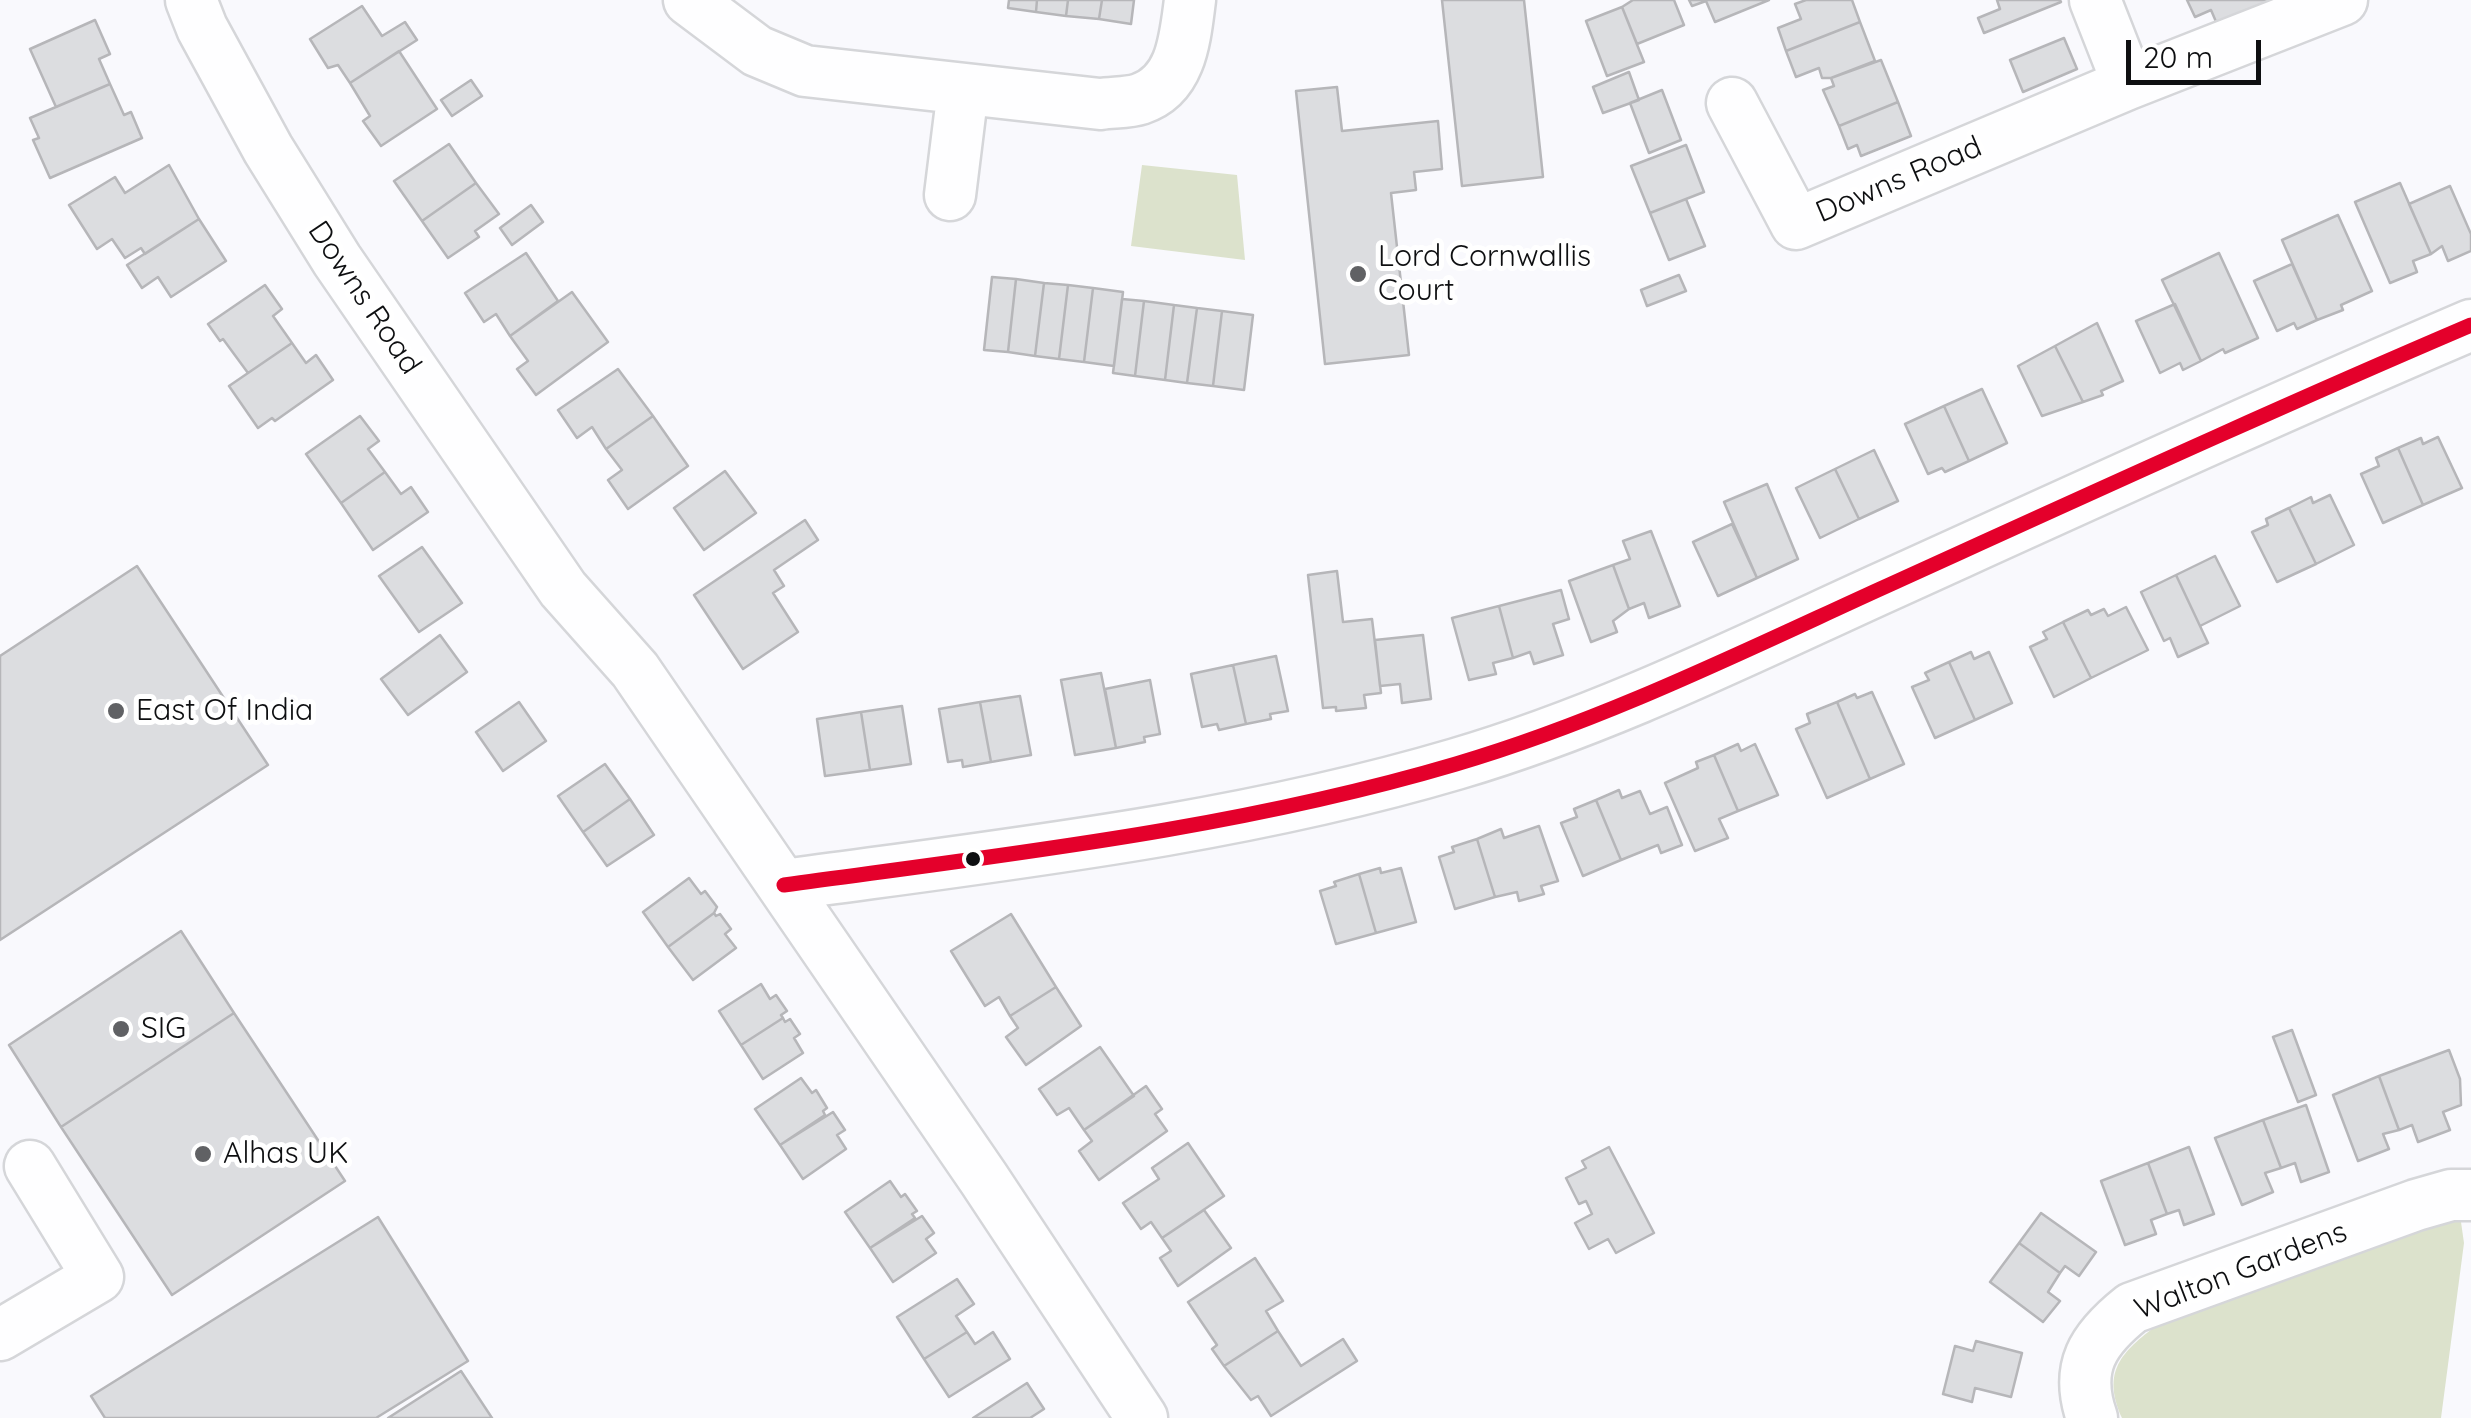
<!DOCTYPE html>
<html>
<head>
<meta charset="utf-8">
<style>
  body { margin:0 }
  #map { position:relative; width:2471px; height:1418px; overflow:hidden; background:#f9f9fd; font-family:Quicksand,sans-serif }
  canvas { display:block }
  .scale { position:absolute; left:2126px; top:40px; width:135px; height:45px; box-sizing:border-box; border:5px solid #0e0f11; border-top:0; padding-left:12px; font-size:30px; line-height:35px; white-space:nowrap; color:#0e0f11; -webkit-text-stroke:8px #fff; paint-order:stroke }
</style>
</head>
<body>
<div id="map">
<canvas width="2471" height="1418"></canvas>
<div class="scale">20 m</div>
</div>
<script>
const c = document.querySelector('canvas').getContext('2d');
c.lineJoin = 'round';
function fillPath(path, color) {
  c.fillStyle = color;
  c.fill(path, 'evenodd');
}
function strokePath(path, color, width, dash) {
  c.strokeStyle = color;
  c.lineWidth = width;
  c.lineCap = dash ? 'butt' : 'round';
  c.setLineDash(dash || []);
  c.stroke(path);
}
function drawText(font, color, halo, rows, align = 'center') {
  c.font = font + ' Quicksand,sans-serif';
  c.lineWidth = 10;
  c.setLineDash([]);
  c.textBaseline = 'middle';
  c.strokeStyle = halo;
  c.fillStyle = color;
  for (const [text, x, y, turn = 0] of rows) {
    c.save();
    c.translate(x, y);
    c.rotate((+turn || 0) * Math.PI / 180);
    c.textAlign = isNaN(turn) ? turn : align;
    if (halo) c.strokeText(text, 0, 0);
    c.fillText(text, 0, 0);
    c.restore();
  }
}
fillPath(new Path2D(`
  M1142,165L1237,175L1245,260L1131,246Z
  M2451,1217L2461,1222L2464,1243L2441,1418H2122C2101,1371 2122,1352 2157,1325Z`), '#dce2cc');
const building = new Path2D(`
  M1009,0H1037L1036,12L1008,8Z
  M1037,0H1068L1066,16L1036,12Z
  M1068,0H1102L1099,19L1066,16Z
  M1102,0H1134L1131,24L1099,19Z
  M1442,0H1524L1543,177L1462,186Z
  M1633,0H1674L1684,25L1637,44L1622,7Z
  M1689,0H1769L1715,22L1706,1L1692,6Z
  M1806,0H1852L1860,22L1786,51L1778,28L1801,19L1795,4Z
  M1997,0H2060L2061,2L1984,33L1978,18L2000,9Z
  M2187,0H2270L2271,3L2217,24L2211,10L2195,17Z
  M362,6L382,36L405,22L417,40L350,83L338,65L328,68L310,39Z
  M1622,7L1644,62L1607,76L1586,21Z
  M95,20L110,54L99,59L110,84L56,107L30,49Z
  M1860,22L1875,61L1831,78H1822L1819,68L1796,77L1786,51Z
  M2064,38L2077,69L2023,92L2010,60Z
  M399,51L437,109L381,146L363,121L370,116L350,83Z
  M1881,60L1898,102L1839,126L1823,90L1834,86L1831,78Z
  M1629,72L1639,100L1603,113L1593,87Z
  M471,80L482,96L452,116L441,100Z
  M110,84L124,115L131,112L142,138L50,178L33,140L39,138L30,118Z
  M1337,87L1342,131L1438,121L1442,169L1414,172L1416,190L1391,193L1409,355L1325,364L1296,91Z
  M1662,90L1681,140L1649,153L1630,103Z
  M1898,102L1911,136L1861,156L1857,145L1848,149L1839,126Z
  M449,144L476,183L422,221L394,181Z
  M1686,145L1704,192L1650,213L1631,166Z
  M169,165L199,219L145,254L141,248L125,258L112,239L97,249L69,205L115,177L125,193Z
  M476,183L499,214L475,231L479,237L448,258L422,221Z
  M2400,183L2431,254L2413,261L2417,272L2390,283L2355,202Z
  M2450,186L2471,234V251L2448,261L2442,246L2431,254L2409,204Z
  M1686,199L1705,246L1669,260L1650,213Z
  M531,205L543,222L512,245L500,228Z
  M2338,215L2372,291L2341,305L2343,310L2317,320L2282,240Z
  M199,219L226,261L171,297L158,277L142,288L127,265Z
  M526,253L558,301L510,336L496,314L484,322L465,293Z
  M2219,253L2258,338L2225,353L2223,349L2201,361L2162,280Z
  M2292,264L2317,320L2297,329L2294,323L2277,331L2254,281Z
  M1679,275L1686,291L1647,306L1641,290Z
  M992,277L1016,279L1008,352L984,350Z
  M1016,279L1044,283L1035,356L1008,352Z
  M1044,283L1068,285L1059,359L1035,356Z
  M265,285L282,309L273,316L292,343L248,373L223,339L220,341L208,324Z
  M1068,285L1093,288L1084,362L1059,359Z
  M1093,288L1123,292L1114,366L1084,362Z
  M572,292L608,342L536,395L517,369L528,361L510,336Z
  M1122,299L1144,301L1135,376L1113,373Z
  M1144,301L1174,305L1165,380L1135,376Z
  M2175,304L2201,361L2183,370L2180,363L2160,373L2136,321Z
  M1174,305L1197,308L1187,383L1165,380Z
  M1197,308L1222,311L1213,386L1187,383Z
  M1222,311L1253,315L1244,390L1213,386Z
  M2097,323L2123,381L2101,391L2103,395L2083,402L2055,346Z
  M292,343L306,363L316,355L333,380L275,421L272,418L258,428L229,386Z
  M2055,346L2083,402L2042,416L2018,366Z
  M618,369L653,416L606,449L592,427L577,438L558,410Z
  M1982,389L2007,443L1969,461L1944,406Z
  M1944,406L1969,461L1945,472L1942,468L1928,474L1905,424Z
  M360,416L379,441L368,449L385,472L341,503L306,454Z
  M653,416L688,466L628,509L608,480L622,470L606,449Z
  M2438,437L2462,488L2423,505L2398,448L2421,438L2423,444Z
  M2398,448L2423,505L2383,523L2361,474L2379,466L2376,458Z
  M1874,450L1898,501L1859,519L1835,469Z
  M1835,469L1859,519L1820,538L1796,488Z
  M725,471L756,513L704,550L674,508Z
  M385,472L401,494L411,487L428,512L373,550L341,503Z
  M1767,484L1798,559L1757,578L1724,502Z
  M2330,495L2354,545L2316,564L2289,508L2311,497L2313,503Z
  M2289,508L2316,564L2277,582L2252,532L2268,525L2266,519Z
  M805,520L818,540L774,570L784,586L773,593L798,632L743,669L694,595Z
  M1732,524L1757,578L1718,596L1693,542Z
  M1651,531L1680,606L1649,618L1644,603L1629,609L1613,565L1630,559L1623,541Z
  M422,547L462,603L419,632L379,576Z
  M2215,556L2240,606L2200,626L2176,575Z
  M1613,565L1629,609L1613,621L1617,632L1591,642L1569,581Z
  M137,566L268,765L0,940V656Z
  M1337,571L1343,622L1372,619L1381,693L1364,695L1366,708L1336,711V707L1323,708L1308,575Z
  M2176,575L2208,643L2178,657L2170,638L2164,641L2141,592Z
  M1561,590L1569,619L1553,624L1563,655L1534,664L1530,652L1513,658L1499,606Z
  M1499,606L1513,658L1493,663L1496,674L1469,680L1452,618Z
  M2126,607L2148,650L2091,678L2063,622L2088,610L2091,615L2104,609L2108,616Z
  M2063,622L2091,678L2054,697L2030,647L2047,639L2043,632Z
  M440,635L467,672L408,715L381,679Z
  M1423,635L1431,699L1402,703L1400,684L1380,686L1375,640Z
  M1971,652L1974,659L1989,652L2012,703L1975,720L1949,662Z
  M1276,656L1288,711L1270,714L1271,719L1246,724L1233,665Z
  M1949,662L1975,720L1935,738L1912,687L1929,680L1925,673Z
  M1233,665L1246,724L1219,730L1217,724L1202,727L1191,674Z
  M1101,673L1116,748L1075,755L1061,680Z
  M1150,680L1160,734L1144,737L1145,742L1116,748L1105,689Z
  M1872,692L1904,764L1870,779L1837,702L1855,694L1857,698Z
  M1020,696L1031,755L991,762L980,702Z
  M519,702L546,741L503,771L476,732Z
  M980,702L991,762L963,767L962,760L948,762L939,709Z
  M1837,702L1870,779L1827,798L1796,729L1810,723L1807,714Z
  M902,706L911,764L870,770L861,712Z
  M861,712L870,770L825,776L817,719Z
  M1738,744L1741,751L1755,744L1778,795L1738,811L1714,755Z
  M1714,755L1738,811L1719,819L1728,838L1695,851L1665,783L1698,768L1696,762Z
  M605,764L630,799L583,832L558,796Z
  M1619,790L1622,798L1640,791L1650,814L1667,807L1682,845L1661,853L1658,845L1621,860L1596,800Z
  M630,799L654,835L607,866L583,832Z
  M1596,800L1621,860L1583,876L1561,823L1577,817L1574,809Z
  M1539,826L1558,881L1541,886L1544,894L1519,901L1517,892L1495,897L1477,839L1501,829L1504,838Z
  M1477,839L1495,897L1455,909L1439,857L1454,852L1452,847Z
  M1380,868L1381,873L1401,868L1416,922L1376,933L1359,874Z
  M1359,874L1376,933L1336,944L1320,891L1336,886L1334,882Z
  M689,878L701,894L705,891L717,907L714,913L668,947L643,912Z
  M714,913L716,916L720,914L731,929L725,934L736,948L693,980L668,947Z
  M1011,914L1056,987L1010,1016L999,997L985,1006L951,951Z
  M181,931L234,1013L61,1127L9,1045Z
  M761,984L770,999L776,995L787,1011L781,1015L783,1018L741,1045L719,1011Z
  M1056,987L1081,1026L1026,1065L1006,1037L1018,1028L1010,1016Z
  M234,1013L345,1181L172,1295L61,1127Z
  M783,1018L785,1022L790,1019L800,1034L794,1038L803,1053L763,1079L741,1045Z
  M2292,1030L2316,1095L2298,1102L2273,1037Z
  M1100,1047L1134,1096L1084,1130L1069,1108L1057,1115L1039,1089Z
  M2449,1050L2460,1079L2461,1105L2443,1112L2450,1130L2418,1142L2412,1125L2399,1130L2379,1076Z
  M2379,1076L2399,1130L2383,1134L2389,1149L2358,1161L2333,1095Z
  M801,1078L812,1093L816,1090L827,1108L823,1111L825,1115L780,1145L755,1109Z
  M1146,1086L1162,1109L1155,1114L1167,1131L1099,1180L1079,1151L1092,1141L1084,1130Z
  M2306,1105L2329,1172L2301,1182L2295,1163L2281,1168L2263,1120Z
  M833,1112L845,1130L837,1135L846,1149L803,1179L780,1145Z
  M2263,1120L2281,1168L2265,1173L2273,1192L2242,1205L2215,1138Z
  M1188,1143L1224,1196L1162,1238L1151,1222L1141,1229L1123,1203L1159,1179L1152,1168Z
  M1609,1147L1654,1233L1616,1253L1608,1239L1589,1249L1575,1223L1592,1214L1586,1201L1579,1204L1566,1178L1586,1168L1582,1161Z
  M2189,1147L2214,1214L2184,1225L2179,1210L2167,1214L2148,1163Z
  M2148,1163L2167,1214L2151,1220L2156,1234L2125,1245L2101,1181Z
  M890,1181L901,1197L905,1194L917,1211L912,1214L915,1218L870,1248L845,1212Z
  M1204,1210L1231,1248L1178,1286L1160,1258L1171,1251L1162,1238Z
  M2041,1213L2096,1252L2079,1276L2065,1266L2060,1273L2019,1243Z
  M922,1216L934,1233L926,1239L936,1253L893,1282L870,1248Z
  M378,1217L468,1361L376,1418H105L91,1396Z
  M2019,1243L2060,1273L2048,1292L2060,1301L2043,1322L1990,1282Z
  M1255,1258L1283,1301L1266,1311L1278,1331L1224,1366L1212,1349L1217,1345L1188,1302Z
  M957,1279L974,1304L956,1316L967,1332L924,1359L897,1317Z
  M1278,1331L1301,1366L1343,1339L1357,1361L1271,1416L1258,1396L1251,1400L1224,1366Z
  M967,1332L975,1344L993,1332L1010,1359L949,1397L924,1359Z
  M1976,1341L2022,1353L2011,1397L1975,1388L1972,1402L1943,1394L1955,1346L1973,1351Z
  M461,1371L492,1418H388Z
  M1027,1383L1044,1409L1030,1418H973Z`);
fillPath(building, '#dcdde0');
strokePath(building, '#b6b6b9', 2.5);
const minor = new Path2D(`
  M191,0L202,28L268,149L337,260L563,589L635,670L984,1179L1142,1418
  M689,0L757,51L805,71L1100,104C1113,102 1128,103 1140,99C1182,85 1185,38 1190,0
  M2095,0L2128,84
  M1732,103L1796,224L2128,84L2342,0
  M950,195L963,90
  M784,885C1010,854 1236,829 1456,764C1602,721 1742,652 1880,589C2076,500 2272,410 2471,325
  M0,1335L98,1277L30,1166
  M2092,1418C2074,1367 2093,1339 2132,1308L2416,1205L2451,1195H2471`);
strokePath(minor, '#d5d6d9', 55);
strokePath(minor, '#fefeff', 50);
strokePath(new Path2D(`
  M784,885C1010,854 1236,829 1456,764C1602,721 1742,652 1880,589C2076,500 2272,410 2471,325`), '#e4002b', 15);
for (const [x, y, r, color] of [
  [1358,274,10,"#606164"],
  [116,711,10,"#606164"],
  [973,859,9,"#0e0f11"],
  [121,1029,10,"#606164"],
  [203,1154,10,"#606164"]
]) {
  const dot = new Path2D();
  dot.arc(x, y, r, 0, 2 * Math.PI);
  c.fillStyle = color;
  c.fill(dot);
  strokePath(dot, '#fff', 4);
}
drawText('30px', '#0e0f11', '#fff', [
  ["Downs Road",1899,180,-23],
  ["Downs Road",364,298,56],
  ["Walton Gardens",2241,1271,-21]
]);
drawText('30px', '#0e0f11', '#fff', [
  ["Lord Cornwallis",1378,257],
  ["Court",1378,291],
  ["East Of India",136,711],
  ["SIG",141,1029],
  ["Alhas UK",223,1154]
], 'left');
</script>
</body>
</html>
